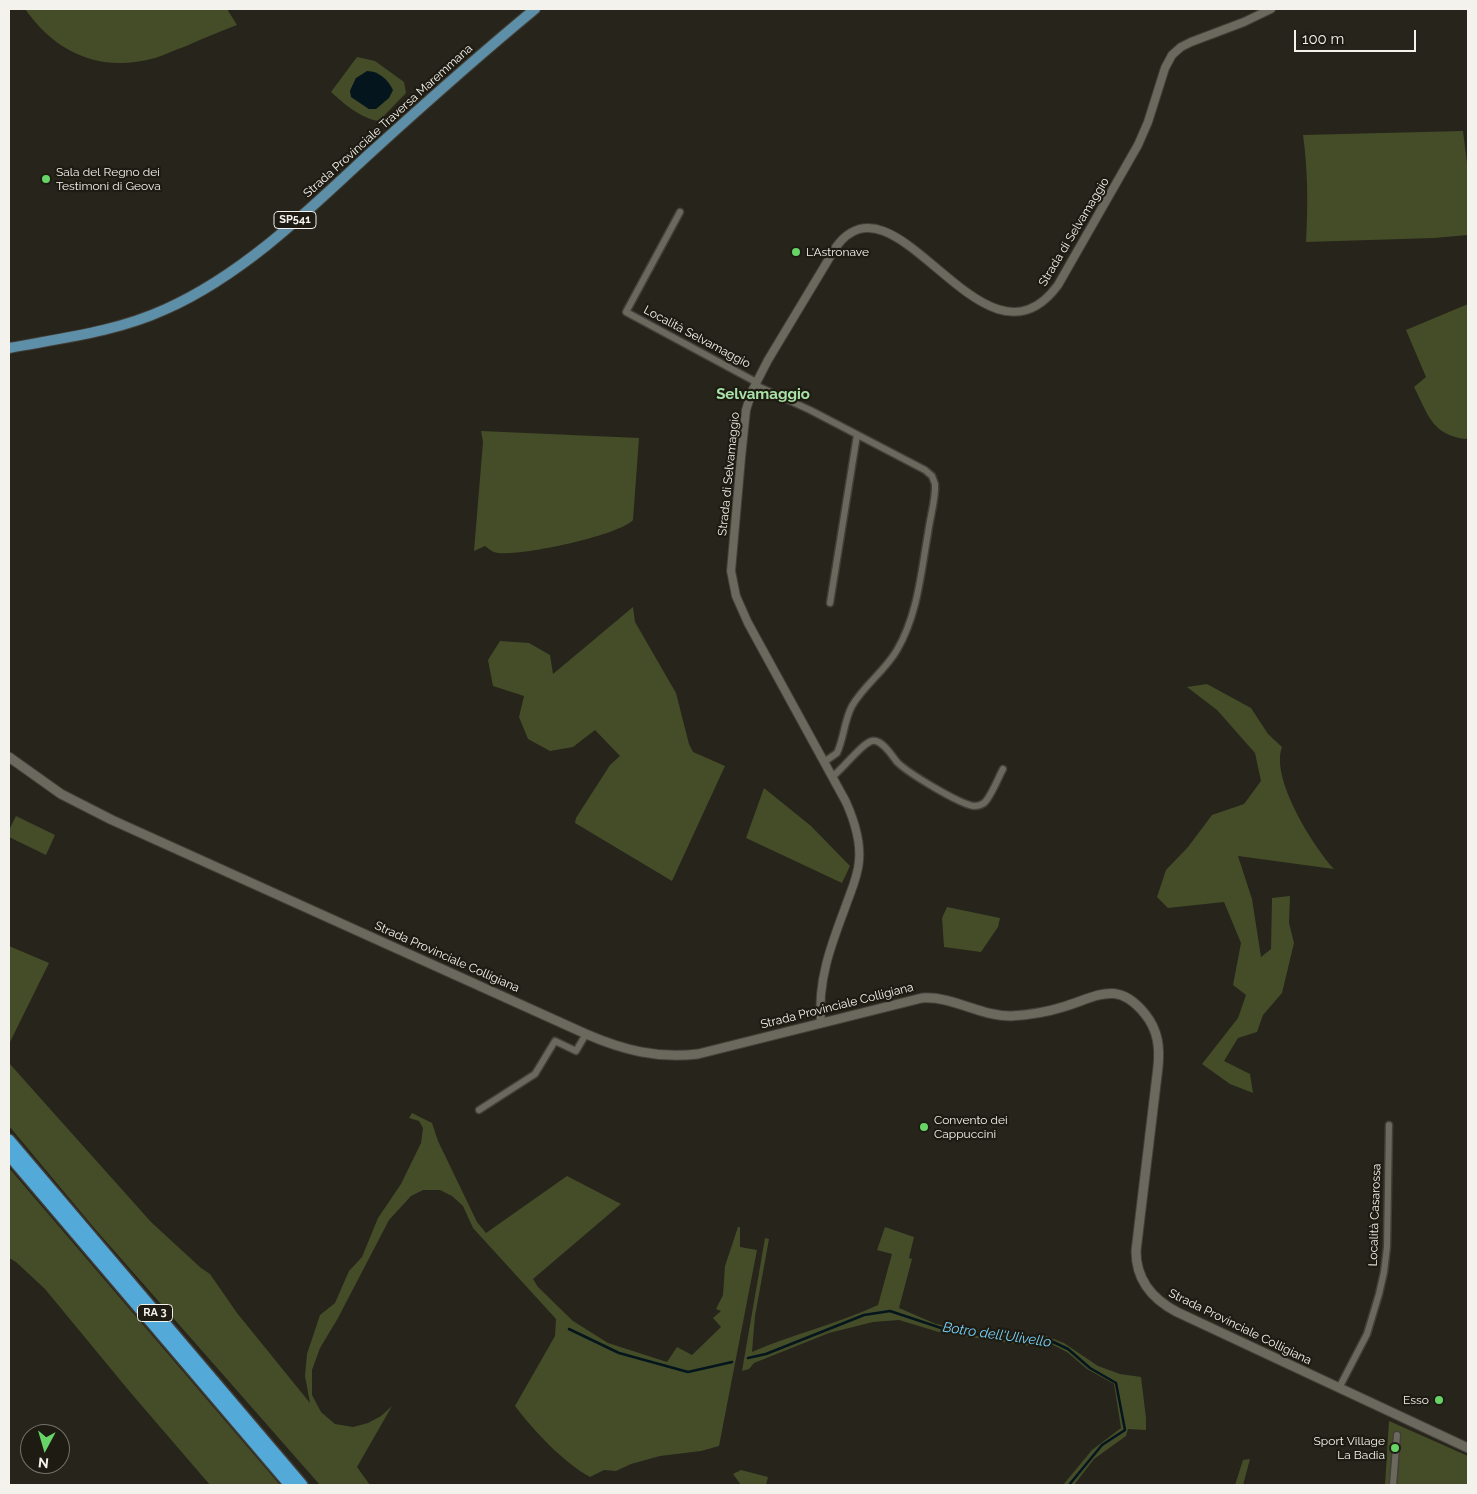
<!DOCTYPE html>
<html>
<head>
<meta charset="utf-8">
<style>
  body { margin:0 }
  #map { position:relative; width:1477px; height:1494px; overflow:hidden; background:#27241b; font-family:Raleway,sans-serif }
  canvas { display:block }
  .frame { position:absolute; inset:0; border:10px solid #f4f2ec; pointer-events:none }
  .north { position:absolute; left:20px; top:1424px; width:50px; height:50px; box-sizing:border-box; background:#1d1b12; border:1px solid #737169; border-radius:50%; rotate:186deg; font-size:14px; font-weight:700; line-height:20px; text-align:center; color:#f4f2ec }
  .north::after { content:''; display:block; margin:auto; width:18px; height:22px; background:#66d466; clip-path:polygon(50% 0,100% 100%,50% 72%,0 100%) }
  .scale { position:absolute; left:1294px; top:30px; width:122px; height:22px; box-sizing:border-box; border:2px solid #f4f2ec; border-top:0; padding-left:6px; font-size:15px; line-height:18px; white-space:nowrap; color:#f4f2ec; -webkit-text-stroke:4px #1d1b12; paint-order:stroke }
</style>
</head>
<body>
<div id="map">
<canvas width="1477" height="1494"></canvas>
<div class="frame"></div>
<div class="north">N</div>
<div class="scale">100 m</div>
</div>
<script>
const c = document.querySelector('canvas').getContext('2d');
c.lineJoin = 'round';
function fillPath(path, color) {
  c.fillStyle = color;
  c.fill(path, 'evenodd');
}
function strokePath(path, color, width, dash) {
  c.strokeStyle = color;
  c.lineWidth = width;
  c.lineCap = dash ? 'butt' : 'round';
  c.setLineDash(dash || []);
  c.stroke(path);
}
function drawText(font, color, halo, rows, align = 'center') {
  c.font = font + ' Raleway,sans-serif';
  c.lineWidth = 4.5;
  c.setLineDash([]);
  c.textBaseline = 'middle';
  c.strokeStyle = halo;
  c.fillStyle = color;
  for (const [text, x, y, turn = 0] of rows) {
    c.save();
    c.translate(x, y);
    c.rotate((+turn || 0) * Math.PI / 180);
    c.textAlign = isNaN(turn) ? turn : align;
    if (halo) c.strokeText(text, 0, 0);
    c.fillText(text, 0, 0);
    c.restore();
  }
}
fillPath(new Path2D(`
  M25,9H227L237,25C219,32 201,39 184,47C174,50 165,55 155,58C101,73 57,54 25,9Z
  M357,57L375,61L404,82L406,93L379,121C362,119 344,104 331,92ZM356,78L369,109L352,97L350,91Z
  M1463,131L1468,171V235L1434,238L1306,242C1308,206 1308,171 1303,135Z
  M1468,304V438L1465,439C1431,434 1428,414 1414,387L1426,377L1406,330Z
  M481,431L639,438L633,520C618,536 521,556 498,553C492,552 489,549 485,546L474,551L483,442Z
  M633,607L635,622L676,693L689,744L693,752L725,766L672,881L575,823L576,818L610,765L620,756L595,730L573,747L550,751L528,739L519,717L524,696L493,686L488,660L500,641L529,643L550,655L553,674Z
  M1207,684L1251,708L1268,734L1282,747C1270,778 1313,846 1334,869L1238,856L1252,899L1261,957L1271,949L1272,898L1290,896L1289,923L1294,943L1282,993L1263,1015L1257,1032L1238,1038L1224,1061L1250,1074L1253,1093L1230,1084L1202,1064L1238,1018L1246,995L1233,985L1241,943L1224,902L1168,908L1157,897L1166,870L1188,847L1212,815L1244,804L1261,781L1255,753L1217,710L1187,687Z
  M764,788L811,826L850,866L842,883L746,838Z
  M16,816L55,835L46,855L9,837V830Z
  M947,907L1000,918L998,927L981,952L944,947L942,918Z
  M9,946L49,963L9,1044Z
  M9,1063L151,1222L201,1268L210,1274L237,1313L310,1403L305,1376L307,1354L320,1315L335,1303L349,1271L362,1257L378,1218L401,1184L421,1143L423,1128L419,1121L409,1118L412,1113L432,1123L438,1141L477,1222L486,1233L567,1176L621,1204L533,1279L538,1287L573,1321L608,1343L667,1362L677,1347L692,1355L721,1327L713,1318L721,1311L716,1309L723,1295L725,1266L738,1227H740V1247L757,1250L719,1446L701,1451L660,1456L631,1464L616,1471L604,1470L590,1477C563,1462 533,1430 515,1406L555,1336L556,1319L473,1228L463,1206L452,1196L440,1190H423L411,1196L389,1220L338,1318L320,1348L312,1370V1395L321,1412L335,1424L353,1427L368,1423L381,1416L392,1406L357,1467L370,1485H320L95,1229L9,1126Z
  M9,1168L280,1485H210L130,1392L45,1289L16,1262L9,1258Z
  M885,1227L914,1237L909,1258L912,1259L899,1308L936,1324L1030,1339L1046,1336L1064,1343L1098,1366L1120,1374L1141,1377L1146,1418V1430L1128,1429L1126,1436L1094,1459L1074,1485H1063L1092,1450L1121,1428L1114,1384L1087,1369L1067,1352L1051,1344L1031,1346L942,1333L899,1320L873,1322L829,1333L754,1363L749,1369L742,1371L765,1238L769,1239L755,1316L752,1352C793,1334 837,1324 878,1305L892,1254L877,1250Z
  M1389,1421L1468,1456V1485H1385Z
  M1250,1459L1243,1485H1235L1243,1460Z
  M741,1470L768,1477L766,1485H741L733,1474Z`), '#444d28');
fillPath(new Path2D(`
  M367,71C379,71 388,80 393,90L389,98L376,109H369L351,97L350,91L356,78Z`), '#04151d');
strokePath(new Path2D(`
  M569,1329L619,1353L688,1372L732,1362
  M748,1358L766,1354L864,1315L890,1311L947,1330L1028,1342L1049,1340L1068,1349L1090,1368L1116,1383L1125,1430L1102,1445L1069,1485`), '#04151d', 2.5);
const minor = new Path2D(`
  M680,212L626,312L756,382
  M755,385L810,410L925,470L932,476L935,484C936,499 930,517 928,533C921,572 918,614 897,650C885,671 864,685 852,706C844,721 844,738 837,753L824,762
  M830,603L857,435
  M832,777C842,770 862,743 872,741C882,739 892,756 897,762C908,773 959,804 974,806C977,806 981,805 984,803C991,797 998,778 1003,769
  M479,1110L535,1074L555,1041L576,1051L586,1034
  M1339,1388L1367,1334L1379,1294L1384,1272L1387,1247L1389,1125
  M1393,1485L1397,1435`);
const tertiary = new Path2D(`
  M821,1023C817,982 831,945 845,908C850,893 858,877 859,861C861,841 854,820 846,802L748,623L736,596L731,571L741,458L746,410L752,391L768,360L836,247C897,164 984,386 1058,285L1138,145L1148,122L1165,68L1172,55L1181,47L1191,42L1244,22L1271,9`);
const secondary = new Path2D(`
  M9,757L61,794L112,820L586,1034C623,1050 658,1059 698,1054L922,998C953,996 979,1016 1011,1016C1028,1015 1047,1012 1063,1007C1097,997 1117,979 1145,1014C1158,1030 1160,1047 1158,1067L1136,1251C1136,1280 1152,1299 1177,1312L1468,1448`);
const primary = new Path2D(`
  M9,348C62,338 116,332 166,309C242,275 307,212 367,156C422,106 478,56 535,9`);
const motorway = new Path2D(`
  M9,1140L302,1485
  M9,1155L290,1485`);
strokePath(minor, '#423f38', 9);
strokePath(tertiary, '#423f38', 10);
strokePath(secondary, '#423f38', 11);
strokePath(primary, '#423f38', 12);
strokePath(motorway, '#423f38', 14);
strokePath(minor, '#6b695e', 6);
strokePath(tertiary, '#6b695e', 8);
strokePath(secondary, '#6b695e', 9);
strokePath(primary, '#5d90a8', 10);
strokePath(motorway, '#53aad9', 11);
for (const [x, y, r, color] of [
  [46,179,5,"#66d466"],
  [796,252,5,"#66d466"],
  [924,1127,5,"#66d466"],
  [1439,1400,5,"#66d466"],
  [1395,1448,5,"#66d466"]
]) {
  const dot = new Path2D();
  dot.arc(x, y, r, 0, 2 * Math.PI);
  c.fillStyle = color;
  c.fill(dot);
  strokePath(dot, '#1d1b12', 2);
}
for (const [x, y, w] of [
  [295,220,42],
  [155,1313,35]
]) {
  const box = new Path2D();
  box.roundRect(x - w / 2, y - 8.5, w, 17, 4);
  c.fillStyle = '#1d1b12';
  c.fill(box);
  strokePath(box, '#f4f2ec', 1);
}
drawText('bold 11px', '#f4f2ec', null, [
  ["SP541",295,220],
  ["RA 3",155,1313]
]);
drawText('12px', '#f4f2ec', '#1d1b12', [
  ["Strada Provinciale Traversa Maremmana",388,121,-42],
  ["Strada di Selvamaggio",1074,232,-59],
  ["Località Selvamaggio",697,337,28],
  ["Strada di Selvamaggio",729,474,-84],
  ["Strada Provinciale Colligiana",447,957,24],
  ["Strada Provinciale Colligiana",837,1006,-14],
  ["Località Casarossa",1375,1215,-88],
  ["Strada Provinciale Colligiana",1240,1327,26]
]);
drawText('12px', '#f4f2ec', '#1d1b12', [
  ["Sala del Regno dei",56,172],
  ["Testimoni di Geova",56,186],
  ["L'Astronave",806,252],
  ["Convento dei",934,1120],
  ["Cappuccini",934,1134],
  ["Esso",1429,1400,"right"],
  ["Sport Village",1385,1441,"right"],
  ["La Badia",1385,1455,"right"]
], 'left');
drawText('italic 14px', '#78d1f9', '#1d1b12', [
  ["Botro dell'Ulivello",997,1335,8]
]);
drawText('bold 15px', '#a9e2a7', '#1d1b12', [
  ["Selvamaggio",763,394]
]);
</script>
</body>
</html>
